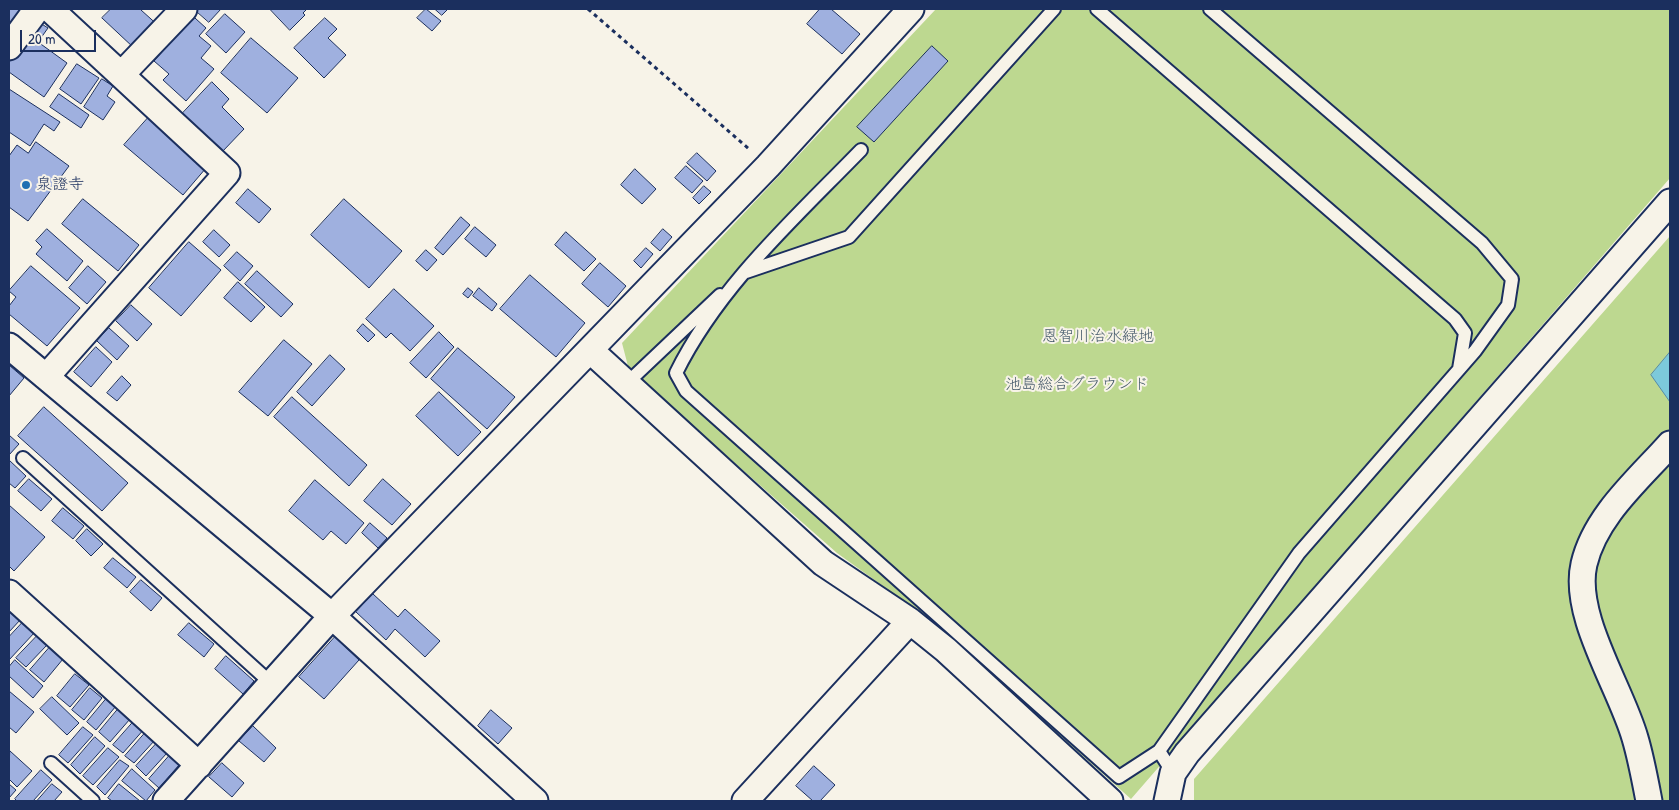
<!DOCTYPE html>
<html>
<head>
<meta charset="utf-8">
<style>
  body { margin:0 }
  #map { position:relative; width:1679px; height:810px; overflow:hidden; background:#f7f3e8; font-family:"Patrick Hand",sans-serif }
  canvas { display:block }
  .frame { position:absolute; inset:0; border:10px solid #1b2f5e; pointer-events:none }
  .scale { position:absolute; left:20px; top:30px; width:76px; height:22px; box-sizing:border-box; border:2px solid #1b2f5e; border-top:0; padding-left:6px; font-size:15px; line-height:18px; white-space:nowrap; color:#1b2f5e; -webkit-text-stroke:4px #f7f3e8; paint-order:stroke }
</style>
</head>
<body>
<div id="map">
<canvas width="1679" height="810"></canvas>
<div class="frame"></div>
<div class="scale">20 m</div>
</div>
<script>
const c = document.querySelector('canvas').getContext('2d');
c.lineJoin = 'round';
function fillPath(path, color) {
  c.fillStyle = color;
  c.fill(path, 'evenodd');
}
function strokePath(path, color, width, dash) {
  c.strokeStyle = color;
  c.lineWidth = width;
  c.lineCap = dash ? 'butt' : 'round';
  c.setLineDash(dash || []);
  c.stroke(path);
}
function drawText(font, color, halo, rows, align = 'center') {
  c.font = font + ' "Patrick Hand","Klee One",sans-serif';
  c.lineWidth = 4;
  c.setLineDash([]);
  c.textBaseline = 'middle';
  c.strokeStyle = halo;
  c.fillStyle = color;
  for (const [text, x, y, turn = 0] of rows) {
    c.save();
    c.translate(x, y);
    c.rotate((+turn || 0) * Math.PI / 180);
    c.textAlign = isNaN(turn) ? turn : align;
    if (halo) c.strokeText(text, 0, 0);
    c.fillText(text, 0, 0);
    c.restore();
  }
}
fillPath(new Path2D(`
  M936,9H1670V178L1131,799L930,620L837,553L629,370L622,343Z
  M1670,236V801H1194V779Z`), '#bdd890');
const water = new Path2D(`
  M1670,352V402L1651,375Z`);
fillPath(water, '#7cc9db');
strokePath(water, '#558ba9', 1);
const building = new Path2D(`
  M9,9H26L13,28L9,25Z
  M111,9H142L141,10L161,28L134,48L102,18Z
  M185,9L206,28L199,36L211,46L201,58L214,69L186,101L163,80L169,74L154,61L168,45L160,38Z
  M194,9H221L209,22Z
  M270,9H307L303,13L305,15L290,30Z
  M426,9L441,21L432,31L417,18Z
  M435,9H448L442,15Z
  M820,9H831L860,34L842,54L807,24Z
  M225,14L245,32L226,53L206,34Z
  M325,18L337,29L328,38L346,55L324,78L294,48Z
  M37,21L48,28L38,42L67,63L44,97L9,72V62Z
  M251,38L298,78L267,113L221,73Z
  M932,46L948,61L874,142L857,127Z
  M77,64L99,78L81,104L60,89Z
  M102,79L113,86L107,96L115,102L103,120L84,107Z
  M212,82L229,99L222,107L244,129L222,152L182,114Z
  M9,89L60,122L54,131L44,124L30,146L9,132Z
  M59,94L89,115L81,128L50,107Z
  M148,118L206,168L183,195L124,145Z
  M36,142L69,166L28,221L9,207V156L17,145L28,153Z
  M697,153L716,171L707,181L687,163Z
  M686,166L703,181L692,193L675,178Z
  M635,169L656,189L642,204L621,185Z
  M704,186L711,192L699,204L693,198Z
  M248,189L271,209L259,223L236,203Z
  M83,199L139,245L118,271L62,224Z
  M344,199L402,251L369,288L311,235Z
  M461,217L470,225L443,255L435,248Z
  M475,227L496,245L486,257L465,239Z
  M47,229L83,261L67,281L36,254L42,247L36,241Z
  M663,229L672,237L660,251L651,243Z
  M214,230L230,245L219,257L203,242Z
  M566,232L596,259L584,271L555,245Z
  M189,242L221,270L181,316L149,288Z
  M646,248L653,254L641,268L634,261Z
  M426,250L437,260L427,271L416,261Z
  M237,252L253,266L240,281L224,266Z
  M600,263L626,286L608,307L582,284Z
  M31,266L80,308L47,346L9,314V306L16,297L9,291Z
  M88,266L106,282L87,304L69,288Z
  M257,271L293,304L281,317L245,284Z
  M530,275L585,323L556,357L500,309Z
  M238,282L265,307L251,322L224,298Z
  M468,288L473,292L468,298L463,294Z
  M479,288L497,304L492,311L473,296Z
  M394,289L434,326L410,351L391,333L386,338L366,319Z
  M131,305L152,324L137,341L116,321Z
  M363,324L375,335L368,342L357,331Z
  M109,328L129,346L117,360L97,341Z
  M439,332L454,347L426,378L410,363Z
  M284,340L312,364L268,416L239,392Z
  M96,347L112,362L91,387L74,372Z
  M458,348L515,397L487,429L431,379Z
  M330,355L345,369L312,406L297,392Z
  M9,365L24,378L9,396Z
  M122,376L131,385L117,401L107,393Z
  M439,392L481,432L458,456L416,416Z
  M292,397L367,465L349,486L274,417Z
  M44,407L128,483L102,511L18,436Z
  M9,435L19,444L9,455Z
  M9,460L26,476L15,488L9,483Z
  M29,479L52,499L41,511L18,491Z
  M383,479L411,504L392,525L364,501Z
  M315,480L364,523L346,544L331,531L323,540L289,511Z
  M9,505L45,537L14,571L9,566Z
  M63,508L84,526L73,539L52,521Z
  M370,523L387,538L378,548L362,533Z
  M87,529L103,544L91,556L76,541Z
  M113,558L136,577L127,588L104,568Z
  M141,580L162,598L151,611L130,592Z
  M373,594L398,617L405,609L440,641L425,657L395,629L386,640L356,612Z
  M9,608L21,619L9,632Z
  M24,621L35,632L9,660V637Z
  M189,623L214,644L204,657L178,635Z
  M37,636L47,645L26,667L16,658Z
  M335,637L359,660L324,699L299,677Z
  M50,647L63,659L44,682L30,670Z
  M226,656L254,681L243,694L215,669Z
  M15,660L43,686L33,698L9,676V667Z
  M75,674L89,685L70,707L57,696Z
  M90,688L102,698L84,720L72,710Z
  M9,691L34,712L16,733L9,727Z
  M52,697L79,723L67,735L40,709Z
  M107,698L116,706L96,730L87,722Z
  M119,708L130,719L110,742L99,732Z
  M491,710L512,728L498,744L478,726Z
  M135,720L145,728L123,753L113,745Z
  M253,726L276,748L264,762L239,741Z
  M83,727L93,735L68,763L59,755Z
  M146,732L155,740L134,763L125,756Z
  M95,737L105,746L80,774L71,765Z
  M157,743L167,753L146,776L136,766Z
  M108,748L119,757L93,785L83,776Z
  M10,751L32,771L17,787L9,779Z
  M170,755L180,764L159,788L149,779Z
  M120,760L129,766L105,795L97,787Z
  M222,763L244,783L232,797L209,777Z
  M814,766L835,785L820,801H813L796,786Z
  M132,769L155,790L146,801L122,781Z
  M41,770L52,780L33,801H17L15,799Z
  M9,784L16,790L9,798Z
  M52,784L62,792L54,801H37Z
  M119,784L140,801H112L108,798Z`);
fillPath(building, '#9fb0df');
strokePath(building, '#1b2f5e', 1);
const lane = new Path2D(`
  M1097,9L1455,319L1465,333L1459,369
  M861,150C794,219 719,286 676,373L686,391L1119,777L1159,751
  M746,272L849,237L1054,9
  M625,385L720,295
  M23,458L272,684
  M51,763L93,801
  M1173,773L1159,751L1299,553L1475,351L1508,305L1512,279L1482,243L1210,9`);
const street = new Path2D(`
  M9,47L37,9
  M121,75L184,9
  M9,346L332,616L535,801
  M590,350L823,563L910,621L946,650L1110,801
  M46,377L227,173L50,9
  M9,593L199,765
  M166,801L332,616L768,166L911,9
  M745,801L910,621
  M1167,801L1173,773L1187,753L1670,202
  M1649,801C1645,780 1641,758 1635,738C1621,688 1572,616 1584,564C1595,516 1639,479 1670,444`);
strokePath(lane, '#1b2f5e', 16);
strokePath(street, '#1b2f5e', 29);
strokePath(new Path2D(`
  M588,9L749,149`), '#1b2f5e', 3, [4, 4]);
strokePath(lane, '#f7f3e8', 12);
strokePath(street, '#f7f3e8', 25);
for (const [x, y, r, color] of [
  [26,185,5,"#1f6fb2"]
]) {
  const dot = new Path2D();
  dot.arc(x, y, r, 0, 2 * Math.PI);
  c.fillStyle = color;
  c.fill(dot);
  strokePath(dot, '#f7f3e8', 2);
}
drawText('16px', '#1b2f5e', '#f7f3e8', [
  ["泉證寺",36,185]
], 'left');
drawText('16px', '#44596a', '#f7f3e8', [
  ["恩智川治水緑地",1098,337],
  ["池島総合グラウンド",1077,385]
]);
</script>
</body>
</html>
